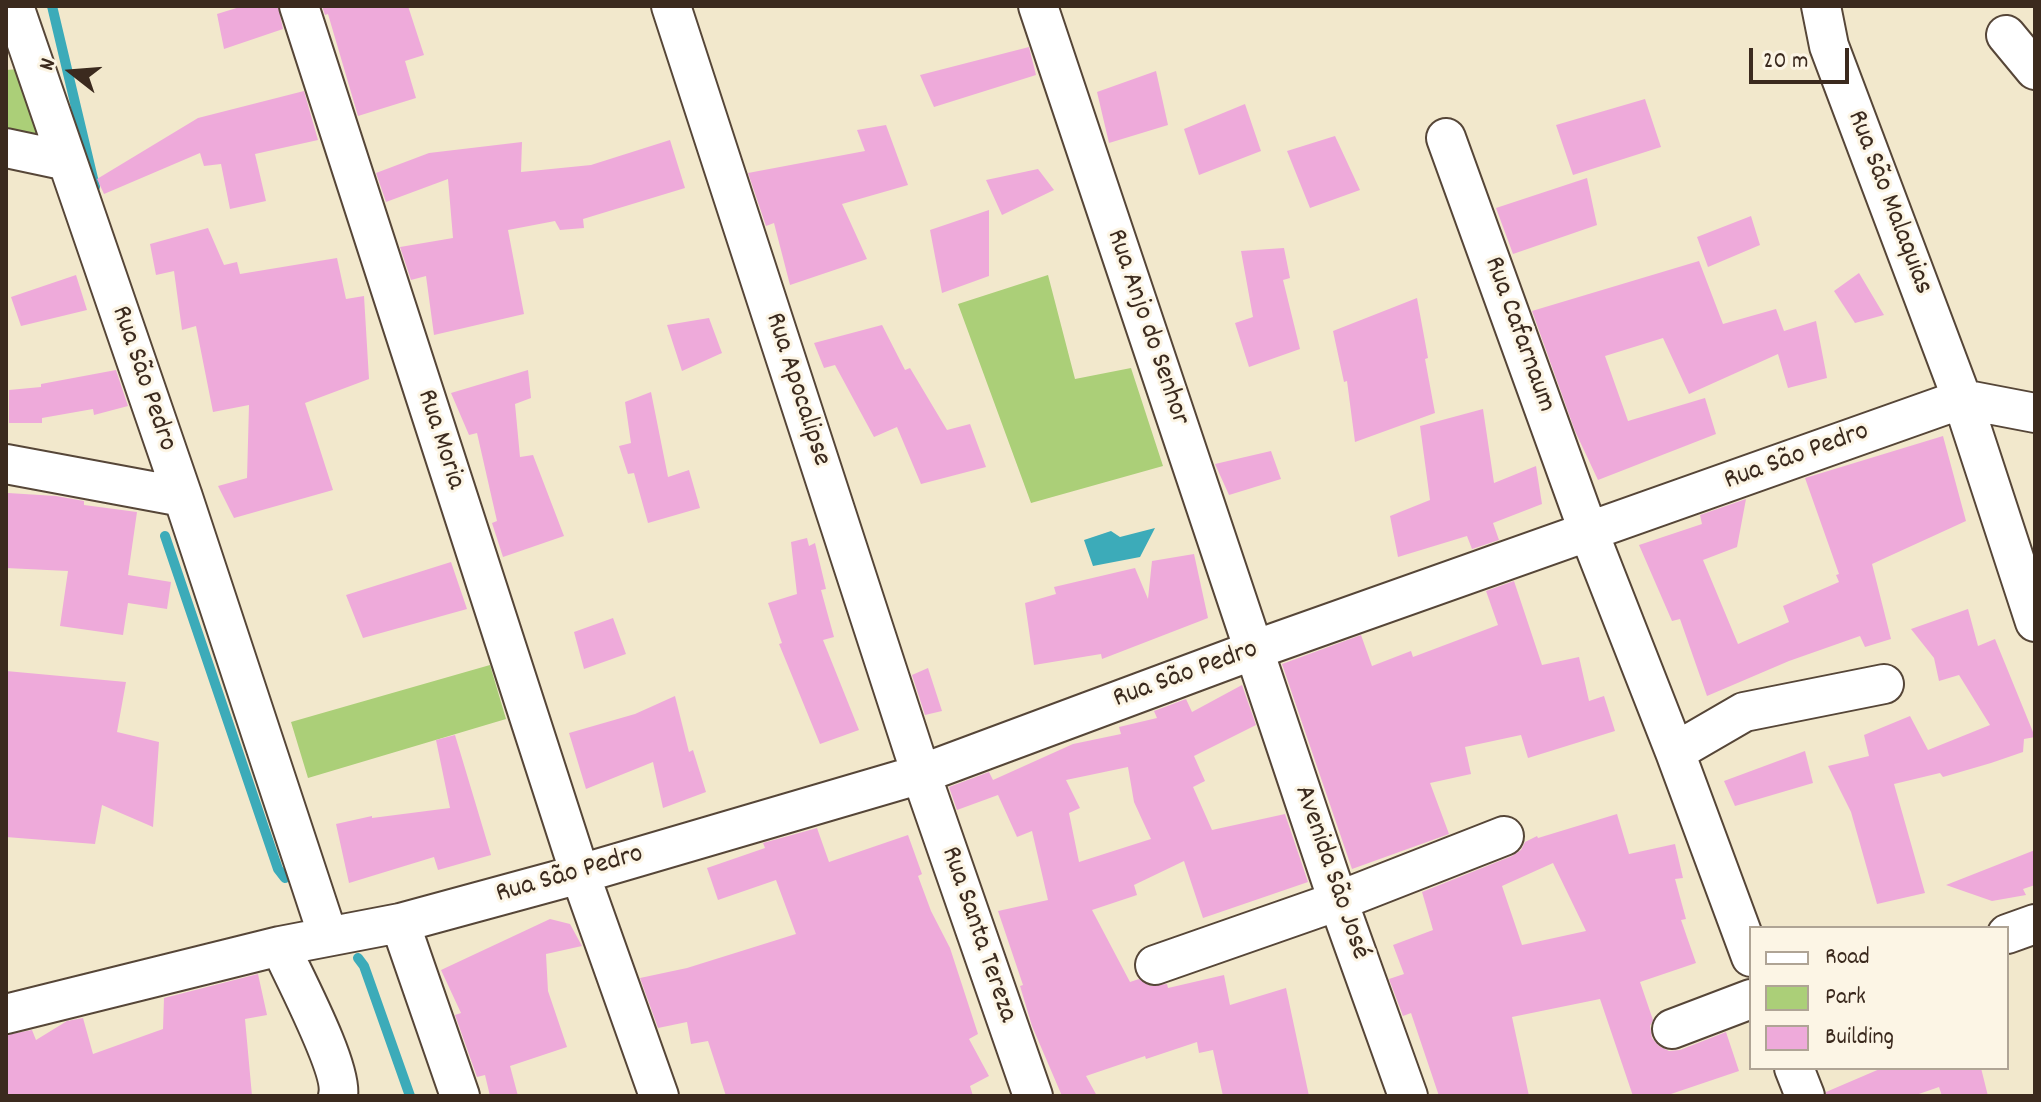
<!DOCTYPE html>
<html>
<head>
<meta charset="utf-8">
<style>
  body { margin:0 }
  #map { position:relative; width:2041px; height:1102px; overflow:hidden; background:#f2e8cc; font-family:Dekko,sans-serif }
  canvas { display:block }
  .frame { position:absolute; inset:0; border:8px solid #3b2a1e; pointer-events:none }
  .legend { position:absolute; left:1749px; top:926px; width:260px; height:144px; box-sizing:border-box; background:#fcf5e5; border:2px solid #afa495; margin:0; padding:10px 14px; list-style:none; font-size:24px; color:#3b2a1e }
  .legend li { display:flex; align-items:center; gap:16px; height:40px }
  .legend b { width:40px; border:2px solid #afa495 }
  .north { position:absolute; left:32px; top:32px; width:80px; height:80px; -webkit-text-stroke:6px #fcf5e5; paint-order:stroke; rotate:287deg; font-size:22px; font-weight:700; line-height:32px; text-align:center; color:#3b2a1e }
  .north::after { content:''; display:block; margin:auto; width:28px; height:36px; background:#3b2a1e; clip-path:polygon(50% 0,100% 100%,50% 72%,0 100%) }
  .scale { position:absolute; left:1749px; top:48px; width:100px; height:36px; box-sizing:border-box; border:4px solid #3b2a1e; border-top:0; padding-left:10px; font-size:24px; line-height:28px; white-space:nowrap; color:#3b2a1e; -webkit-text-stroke:6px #fcf5e5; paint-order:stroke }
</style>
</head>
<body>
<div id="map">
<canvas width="2041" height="1102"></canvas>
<div class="frame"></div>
<ul class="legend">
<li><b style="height:10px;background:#fff"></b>Road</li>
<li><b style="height:22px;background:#abcf78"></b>Park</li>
<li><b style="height:22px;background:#eeaada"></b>Building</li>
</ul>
<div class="north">N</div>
<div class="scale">20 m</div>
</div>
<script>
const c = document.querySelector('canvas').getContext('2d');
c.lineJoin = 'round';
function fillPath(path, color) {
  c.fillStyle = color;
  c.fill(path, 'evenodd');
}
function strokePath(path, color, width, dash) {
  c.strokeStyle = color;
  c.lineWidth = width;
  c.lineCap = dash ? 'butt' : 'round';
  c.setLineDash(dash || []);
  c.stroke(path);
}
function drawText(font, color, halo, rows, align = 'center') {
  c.font = font + ' Dekko,sans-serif';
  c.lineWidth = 6;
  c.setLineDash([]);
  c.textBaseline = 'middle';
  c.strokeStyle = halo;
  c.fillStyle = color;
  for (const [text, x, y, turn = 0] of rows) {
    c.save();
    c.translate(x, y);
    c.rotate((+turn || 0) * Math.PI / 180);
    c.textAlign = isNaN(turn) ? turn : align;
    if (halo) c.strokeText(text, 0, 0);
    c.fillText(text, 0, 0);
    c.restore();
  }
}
fillPath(new Path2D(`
  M19,69L41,134L28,150L6,144V70Z
  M1048,275L1075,379L1131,368L1163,466L1031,503L958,304Z
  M490,665L506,719L308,778L291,722Z`), '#abcf78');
fillPath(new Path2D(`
  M1155,528L1140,557L1093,566L1084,540L1111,531L1120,537Z`), '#3cabb9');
strokePath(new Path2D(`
  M52,6L95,187
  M165,536L278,869L285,878
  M358,958L364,966L410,1096`), '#3cabb9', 10);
fillPath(new Path2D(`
  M243,6H278L283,29L224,49L217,14Z
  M322,6H408L424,55L405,61L416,98L358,116L328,14L325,15Z
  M1029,47L1036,75L934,107L920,75Z
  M1156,71L1168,125L1109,143L1097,92Z
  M304,91L318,140L255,154L266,201L230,209L221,164L204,166L200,153L104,194L98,181L97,179L198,118Z
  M1645,99L1661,147L1573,175L1556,125Z
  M1245,104L1261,151L1199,175L1184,129Z
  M886,125L908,185L842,204L867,259L790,285L774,223L766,226L748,173L865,151L857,130Z
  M1335,136L1360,190L1310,208L1287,151Z
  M670,140L685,188L583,219L584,228L560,230L555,221L508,230L524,314L434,335L426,276L411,280L400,247L453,238L448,179L386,202L376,173L429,153L522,142L521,172L591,165Z
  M1038,169L1054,190L1002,215L986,180Z
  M1587,178L1597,225L1513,254L1496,208Z
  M989,210V276L942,293L930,230Z
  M1751,216L1760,245L1708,267L1697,237Z
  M208,228L224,265L237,262L240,274L337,258L346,299L364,296L369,379L305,403L333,490L234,518L218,486L247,478L249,405L213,412L196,326L182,330L174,271L156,275L150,244Z
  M1284,248L1290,278L1283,280L1300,349L1249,367L1235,323L1253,317L1241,251Z
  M1699,261L1723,324L1776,309L1784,331L1816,321L1827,378L1788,388L1778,354L1689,394L1663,338L1605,356L1628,421L1705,398L1716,434L1598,480L1575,431L1532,311Z
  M1859,273L1884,315L1855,323L1834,291Z
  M76,275L87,310L21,326L11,297Z
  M1417,298L1428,358L1425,359L1435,413L1355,442L1347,381L1344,382L1333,331Z
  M709,318L722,353L682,371L667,325Z
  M882,325L905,370L910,368L947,430L970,424L986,467L921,484L897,427L874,437L835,365L824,368L814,343Z
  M116,370L128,406L94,415L93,409L42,418V423H9V390L41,387V384Z
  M528,370L531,398L515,404L520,457L533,455L564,536L503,557L492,523L497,521L477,433L469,435L451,393Z
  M651,392L668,477L689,470L700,508L648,523L634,473L628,474L619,446L631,443L625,402Z
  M1483,409L1494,483L1536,466L1542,504L1493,523L1499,540L1472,549L1467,536L1398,557L1390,516L1430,500L1420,426Z
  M1943,436L1966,521L1872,564L1891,639L1865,647L1860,636L1789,661L1707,696L1680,619L1672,621L1639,545L1702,524L1700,515L1746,499L1737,547L1703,560L1738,644L1789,622L1783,606L1839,582L1836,575L1839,574L1805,478Z
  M1271,451L1281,479L1229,495L1215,464Z
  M8,493L56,496L84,501V505L137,512L128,575L171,582L167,609L128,603L123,635L60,626L68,571L6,568Z
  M807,538L809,546L815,543L826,589L821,590L834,637L823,640L859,730L820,744L779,644L782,643L768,603L797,594L791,542Z
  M1194,554L1208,618L1102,659L1101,654L1034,665L1025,603L1056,594L1054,587L1135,568L1148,599L1152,561Z
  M451,562L467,609L363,638L346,595Z
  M1514,581L1542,665L1579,657L1589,701L1604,696L1615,731L1528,758L1521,735L1465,747L1471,774L1430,783L1449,834L1352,869L1282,664L1361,635L1372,666L1411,651L1413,657L1498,625L1486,591Z
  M1968,609L1978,646L1995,639L2035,737L2024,739L2023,752L1991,763L1943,777L1940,773L1894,784L1925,893L1877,904L1851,812L1828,766L1869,756L1864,735L1910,716L1928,750L1990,725L1959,675L1939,681L1934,658L1911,629Z
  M613,618L626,654L584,669L574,632Z
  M928,668L942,711L925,715L912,675Z
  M6,671L126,682L117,732L159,742L153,827L102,805L95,844L6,837Z
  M1242,685L1256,725L1194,756L1205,781L1193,787L1212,830L1285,814L1308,882L1203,918L1184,861L1134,885L1137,895L1092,910L1130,982L1139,979L1150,986L1167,984L1168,988L1224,975L1230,1005L1286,988L1309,1096H1223L1213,1050L1199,1053L1197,1042L1146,1059L1145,1056L1086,1076L1097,1096H1062L1032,1026L1020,986L1023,985L998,911L1048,900L1032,831L1017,837L998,795L957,810L949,787L989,772L993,780L1073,744L1121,734L1119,727L1157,718L1154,711L1186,699L1192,712ZM1128,767L1134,802L1151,839L1079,862L1069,813L1080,808L1066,780Z
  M675,696L689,752L693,750L706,792L663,808L653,762L586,789L569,733L635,714Z
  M455,735L491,855L438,870L434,857L349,883L336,824L372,816V818L450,808L436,740Z
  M1805,751L1813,783L1735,806L1724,781Z
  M1617,814L1629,854L1675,844L1683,878L1675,879L1686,919L1681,920L1696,963L1640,982L1653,1020L1650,1026L1652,1038L1659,1046L1669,1051L1680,1050L1726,1032L1739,1071L1665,1096H1633L1600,999L1512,1017L1529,1096H1439L1411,1013L1403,1016L1389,979L1404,974L1393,945L1433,930L1422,892L1512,856L1521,850L1525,842L1537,836L1538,838ZM1553,863L1586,931L1522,945L1502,886Z
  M817,828L829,862L908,835L922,874L918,876L931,911L950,948L978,1034L969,1039L989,1076L970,1086L973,1096H726L708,1041L691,1044L687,1022L658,1028L640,978L687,968L796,934L776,880L718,900L707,868L765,848L763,843Z
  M2035,850V885L2023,889L2026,895L1992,901L1946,885Z
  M550,919L570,924L582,946L546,954L548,991L567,1047L510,1066L518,1096H490L485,1075L477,1077L455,1015L461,1013L441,970Z
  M258,974L267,1015L245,1019L252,1096H6V1035L32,1030L36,1040L67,1021L83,1018L93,1054L163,1029L164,998Z
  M1882,1068H1981L1988,1096H1942L1939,1087L1913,1096H1826V1092Z`), '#eeaada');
const minor = new Path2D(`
  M14,6L183,497L328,936
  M299,6L580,874L659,1096
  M671,6L921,774L1033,1096
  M1038,6L1338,901L1408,1096
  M1821,6L1829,46L1962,399L2035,622
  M2006,35L2035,70
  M1446,138L1589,533L1675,752L1751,957
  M6,148L67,161
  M6,464L183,497
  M1675,752L1744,712L1884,684
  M400,923L460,1096
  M2007,934L2035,924
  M280,946C293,975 344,1070 338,1096
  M1155,965L1338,901L1504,836
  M6,1014L280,946L400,923L580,874L921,774L1254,650L1962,399L2035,413
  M1672,1029L1751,999
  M1794,1068L1805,1096`);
strokePath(minor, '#564638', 42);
strokePath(minor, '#fff', 38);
drawText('28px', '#3b2a1e', '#fcf5e5', [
  ["Rua São Malaquias",1888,203,69],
  ["Rua Anjo do Senhor",1146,328,71],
  ["Rua Cafarnaum",1518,335,70],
  ["Rua São Pedro",142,379,71],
  ["Rua Apocalipse",796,390,72],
  ["Rua Moria",439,440,72],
  ["Rua São Pedro",1797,458,-20],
  ["Rua São Pedro",1186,676,-20],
  ["Avenida São José",1330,873,71],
  ["Rua São Pedro",570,876,-16],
  ["Rua Santa Tereza",977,935,71]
]);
</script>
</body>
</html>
